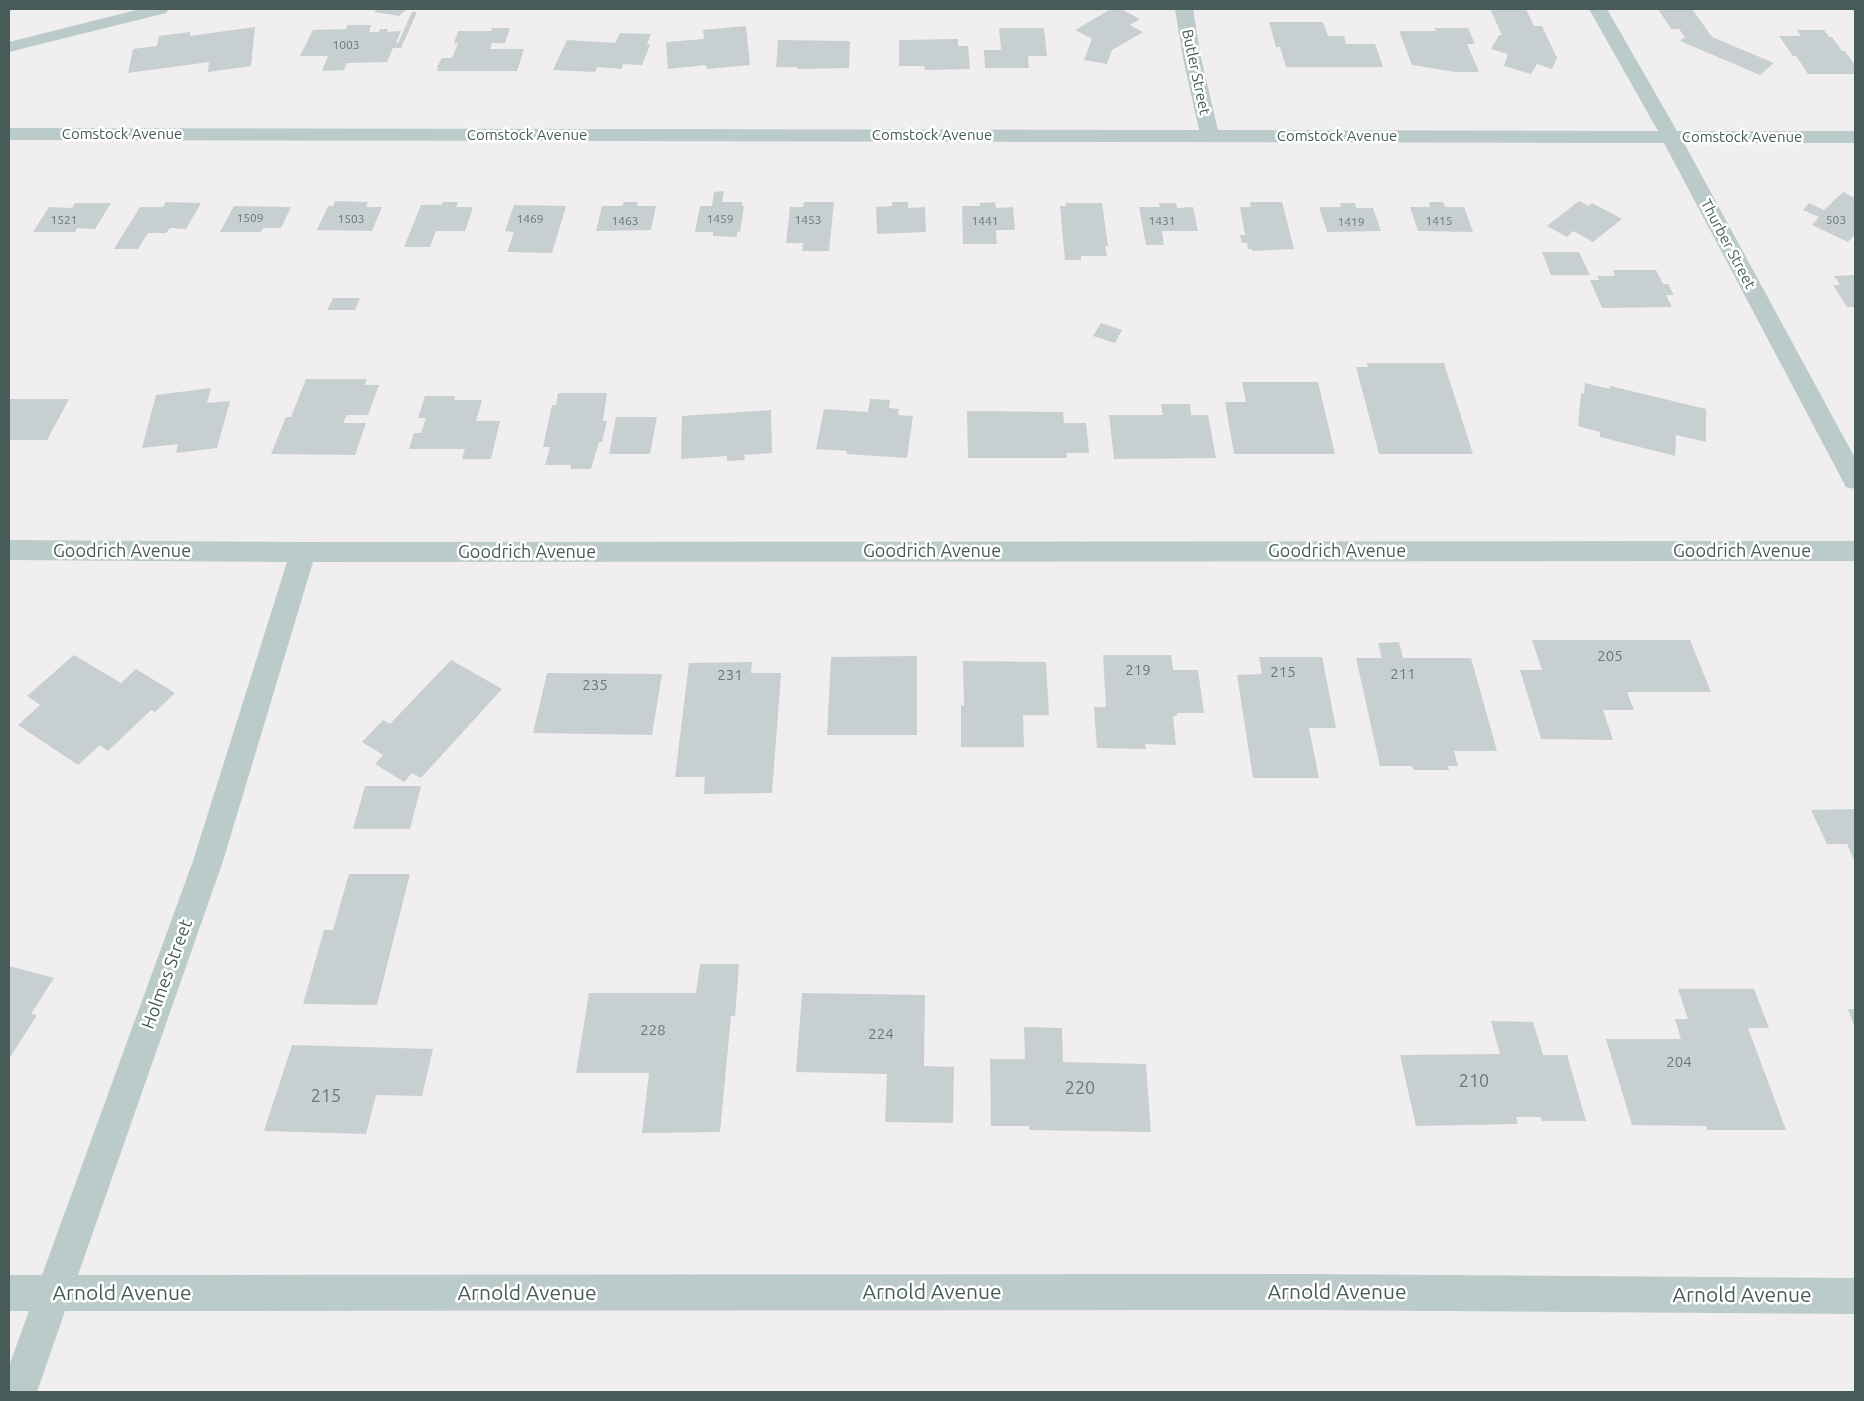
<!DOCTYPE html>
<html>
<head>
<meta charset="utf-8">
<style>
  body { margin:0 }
  #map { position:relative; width:1864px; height:1401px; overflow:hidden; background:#f1eef0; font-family:Ubuntu,sans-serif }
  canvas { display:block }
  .frame { position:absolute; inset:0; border:10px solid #475b59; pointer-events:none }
</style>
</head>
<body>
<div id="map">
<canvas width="1864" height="1401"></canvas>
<div class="frame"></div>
</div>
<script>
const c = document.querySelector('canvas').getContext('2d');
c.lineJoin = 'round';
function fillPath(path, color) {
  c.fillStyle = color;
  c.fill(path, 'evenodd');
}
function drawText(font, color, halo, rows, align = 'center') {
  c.font = font + ' Ubuntu,sans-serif';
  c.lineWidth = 5;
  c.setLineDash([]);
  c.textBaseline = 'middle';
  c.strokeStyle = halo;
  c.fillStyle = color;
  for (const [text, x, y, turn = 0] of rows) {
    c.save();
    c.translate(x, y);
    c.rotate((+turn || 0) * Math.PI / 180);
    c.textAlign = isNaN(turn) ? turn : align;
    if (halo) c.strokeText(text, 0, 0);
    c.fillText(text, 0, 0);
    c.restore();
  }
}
fillPath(new Path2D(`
  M377,9H407L399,16L374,12Z
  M1111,9H1121L1140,19L1130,25L1143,32L1112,50L1107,64L1084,60L1092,39L1075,30Z
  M1490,9H1526L1534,26H1542L1557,58L1552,69L1537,64L1531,74L1504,66L1508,54L1491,49L1499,35H1502Z
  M1658,9H1692L1712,37L1774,63L1760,75L1680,41L1685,37L1679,29H1671Z
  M412,12H417L401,48H393L387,62L347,63L344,70L322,71L328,56H300L313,30L346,29L347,25H371L369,32H379L380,29H388L387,32L401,31L396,43H398Z
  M1269,22H1323L1328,36H1344L1346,44H1375L1383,67H1286L1280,47H1276Z
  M746,26L750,65L707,69L706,65L668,69L666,42L704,39L703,30Z
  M255,27L251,66L208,72L209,62L128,73L133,49L157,46L159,36L190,32V36Z
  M492,28H510L505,43H492L490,49H524L517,71H437L438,68L437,67L442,58H452L458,43H454L458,31H491Z
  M999,28H1044L1047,56H1028L1029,68H985L984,50H1001Z
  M1434,28H1468L1475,44H1467L1479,72H1455L1412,65L1399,31H1436Z
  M1797,30H1824L1829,37H1832L1842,51H1845L1855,65V74H1808L1796,56H1793L1779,36H1801Z
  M620,33L651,34L647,44L650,45L642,65L623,64L622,69L597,67L595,72L553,70L567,40L615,43Z
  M958,39V46H968L970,69L925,70L924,66H899V40Z
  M778,40L850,41L849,68L797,69V67H776Z
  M724,191L722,202H742V206H744L740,232H737V237L713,236V232H695L700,206H712L714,192Z
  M1843,192L1855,198V234L1848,242L1812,225L1819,217L1803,210L1809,203L1824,210Z
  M335,201L368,202L366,207H382L372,231L317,230L328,206H333Z
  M1579,201L1589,206L1592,203L1622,219L1593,242L1573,231L1567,237L1547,226Z
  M166,202L201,203L186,229L170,228L166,233H148L138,249H114L140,207H163Z
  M443,202H458L456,207H473L465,231H436L430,247H404L421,205H441Z
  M624,202H638L637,206H656L651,230L596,231L602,206H622Z
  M804,202H834L829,251H802L803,243H786L790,207H803Z
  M892,202H908V208L925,207L926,232L877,234L876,207L892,206Z
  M995,202L996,208L1013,207L1015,230H996L997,244H963L962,206H980V203Z
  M1250,202H1282L1294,249L1252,251V249H1248L1247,243H1242L1240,235H1245L1240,207H1251Z
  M1429,202H1443L1445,207H1464L1473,232L1418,231L1410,207H1430Z
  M75,203H111L95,229L77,228L75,232H33L49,207L72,208Z
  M1066,203H1102L1108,246H1105L1107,256H1081V260H1065L1060,206H1066Z
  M1159,203H1176L1177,208L1193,207L1198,231H1162L1164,245H1146L1139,207H1160Z
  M1340,203H1355L1356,208H1373L1381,231L1327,232L1319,207H1341Z
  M514,205L566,206L552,253L507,252L514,232L505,231Z
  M234,206L291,207L281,228H263L261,232H220Z
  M1542,252H1579L1590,275H1551Z
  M1613,270H1656L1663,284H1668L1674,295H1666L1672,307L1602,308L1590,280H1599L1597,276H1615Z
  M1855,275V310L1854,307H1847L1833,285H1840L1834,276Z
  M333,298H360L355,310H327Z
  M1101,323L1122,330L1115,343L1093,336Z
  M1367,363H1444L1473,454H1379L1356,367H1368Z
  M306,379H367L365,385H379L368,415H347L343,423H366L355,455L271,454L286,417H291Z
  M1242,382H1318L1335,454H1234L1225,402H1246Z
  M1585,383L1610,389V386L1706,409V442L1676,435L1675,456L1600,437V432L1578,426L1581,393L1584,394Z
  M211,388L207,403L230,401L217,448L176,453L178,444L142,448L156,395Z
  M558,393H607L603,421H607L602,442H599L591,469H571V465H545L550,447H543L552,405H556Z
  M425,396H455L454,400H482L476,421H500L491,459H462L465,449H409L414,433H421L426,418H418Z
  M9,399H69L47,440H9Z
  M870,399L890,400L889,408L899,409L898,415L913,416L907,458L846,454L847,451L816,449L824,409L868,412Z
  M1161,404H1190L1191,415H1208L1216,458L1114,459L1109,415H1163Z
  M771,410L772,453L744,455L745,460L727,461V456L681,459L682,416Z
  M967,411L1063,412L1064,423H1086L1089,453H1066L1067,458H968Z
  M616,417H657L650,454H609Z
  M1532,640H1690L1711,692H1627L1634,710H1603L1613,740L1541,739L1520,670H1542Z
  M1399,642L1403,658H1471L1497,751H1454L1458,766H1448L1449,770H1414L1412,766H1380L1356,658H1382L1378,643Z
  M74,655L121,683L136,669L175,693L155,712L151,710L108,751L100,745L78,765L18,725L40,705L27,696Z
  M1103,655H1171L1173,670H1198L1204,713H1177V716H1173L1176,745L1145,744L1146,749L1097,748L1094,707H1106Z
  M917,656V735H827L831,657Z
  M1259,657H1322L1336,728H1309L1319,778H1253L1237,675L1262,674Z
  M451,660L502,689L421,778L412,773L404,782L375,764L383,755L362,742L383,720L390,724Z
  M963,661L1046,662L1049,715H1023L1024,747H961V705L964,706Z
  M752,662L751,673H781L772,793L704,794L705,777H675L689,663Z
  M547,673L662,674L652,735L533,733Z
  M365,786H421L410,829H353Z
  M1855,809V858H1853L1847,844H1827L1811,810Z
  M349,874H410L377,1005L303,1004L324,930H333Z
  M700,964H739L735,1016H731L720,1132L642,1133L649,1073H576L589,993H696Z
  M9,966L54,978L31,1014L37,1015L9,1059Z
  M1678,989H1754L1769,1028H1748L1786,1130H1707L1706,1126L1632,1125L1606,1039H1681L1675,1019H1688Z
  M802,993L925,995L924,1066L954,1067L953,1123L885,1122L887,1074L796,1072Z
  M1848,1009H1855V1029Z
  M1491,1021L1533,1022L1543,1055H1567L1586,1121H1542L1540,1117H1516L1518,1124L1416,1126L1400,1055L1500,1054Z
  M1024,1027L1062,1028L1063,1062L1146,1064L1151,1132L1029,1130V1126H991L990,1059H1025Z
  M292,1045L433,1049L422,1096L376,1095L366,1134L264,1131Z`), '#c8cfd0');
fillPath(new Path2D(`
  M140,9H169L166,13L9,52V42Z
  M1175,9H1193L1201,58L1218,130L1658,131L1589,9H1607L1677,131H1855V143H1684L1855,458V489L1846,487L1664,143L9,140V128L1199,130L1183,58Z
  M9,540L303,542L1855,541V561L313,562L223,861L78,1275L1305,1274L1855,1278V1314L1305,1310L65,1311L37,1392H9V1366L29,1311H9V1275H42L193,861L287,562L9,560Z`), '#bacbc9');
drawText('12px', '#677877', null, [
  ["1003",346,45],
  ["1509",250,218],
  ["1503",351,219],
  ["1469",530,219],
  ["1459",720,219],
  ["1521",64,220],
  ["1453",808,220],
  ["503",1836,220],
  ["1463",625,221],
  ["1441",985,221],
  ["1431",1162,221],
  ["1415",1439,221],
  ["1419",1351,222]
]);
drawText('15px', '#475b59', '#fff', [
  ["Butler Street",1196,72,78],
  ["Comstock Avenue",122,134],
  ["Comstock Avenue",527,135],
  ["Comstock Avenue",932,135],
  ["Comstock Avenue",1337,136],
  ["Comstock Avenue",1742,137],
  ["Thurber Street",1728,244,62]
]);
drawText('15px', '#677877', null, [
  ["205",1610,656],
  ["219",1138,670],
  ["215",1283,672],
  ["211",1403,674],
  ["231",730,675],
  ["235",595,685],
  ["228",653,1030],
  ["224",881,1034],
  ["204",1679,1062]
]);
drawText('18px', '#475b59', '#fff', [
  ["Goodrich Avenue",122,551],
  ["Goodrich Avenue",932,551],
  ["Goodrich Avenue",1337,551],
  ["Goodrich Avenue",1742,551],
  ["Goodrich Avenue",527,552],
  ["Holmes Street",167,974,-70]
]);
drawText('18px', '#677877', null, [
  ["210",1474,1081],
  ["220",1080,1088],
  ["215",326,1096]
]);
drawText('21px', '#475b59', '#fff', [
  ["Arnold Avenue",932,1292],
  ["Arnold Avenue",1337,1292],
  ["Arnold Avenue",122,1293],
  ["Arnold Avenue",527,1293],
  ["Arnold Avenue",1742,1295]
]);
</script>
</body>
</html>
